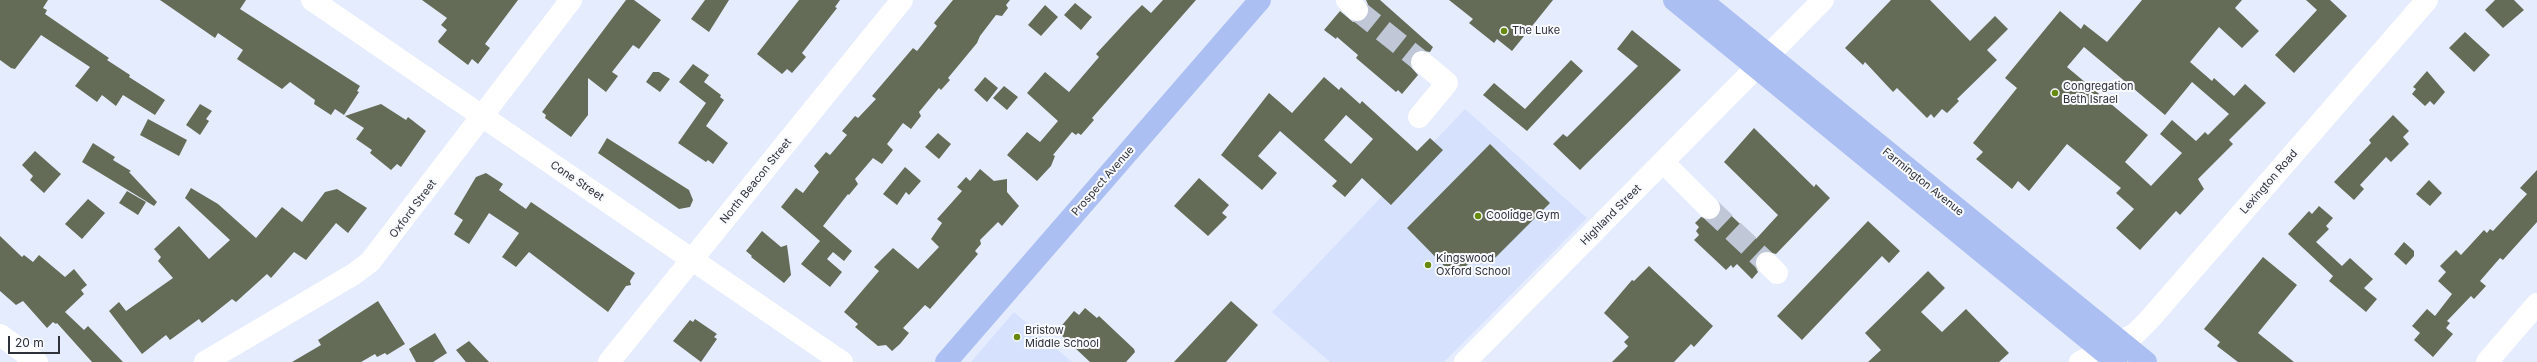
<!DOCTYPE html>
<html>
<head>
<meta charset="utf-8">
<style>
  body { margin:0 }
  #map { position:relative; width:2537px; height:362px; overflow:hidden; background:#e5ecfe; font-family:Inter,sans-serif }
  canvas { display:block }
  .scale { position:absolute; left:8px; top:336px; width:52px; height:18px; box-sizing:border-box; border:2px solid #2e313a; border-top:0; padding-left:5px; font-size:12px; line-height:14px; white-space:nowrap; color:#2e313a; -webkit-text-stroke:3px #f8fafe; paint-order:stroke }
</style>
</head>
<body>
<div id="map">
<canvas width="2537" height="362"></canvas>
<div class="scale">20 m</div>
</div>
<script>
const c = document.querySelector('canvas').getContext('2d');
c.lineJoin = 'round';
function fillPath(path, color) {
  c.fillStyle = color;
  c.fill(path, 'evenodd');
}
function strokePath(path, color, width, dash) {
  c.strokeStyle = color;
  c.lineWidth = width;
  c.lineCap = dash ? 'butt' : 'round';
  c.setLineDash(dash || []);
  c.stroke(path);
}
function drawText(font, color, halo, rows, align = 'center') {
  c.font = font + ' Inter,sans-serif';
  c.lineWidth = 4;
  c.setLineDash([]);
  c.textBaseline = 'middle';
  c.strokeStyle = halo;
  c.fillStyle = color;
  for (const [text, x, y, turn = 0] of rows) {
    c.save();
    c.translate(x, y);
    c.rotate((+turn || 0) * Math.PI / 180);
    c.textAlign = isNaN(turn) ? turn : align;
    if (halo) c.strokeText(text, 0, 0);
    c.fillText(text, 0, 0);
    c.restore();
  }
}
fillPath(new Path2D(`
  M1465,109L1587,218L1444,362H1330L1272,312Z
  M1014,312L1072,362H971Z`), '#d5e1fd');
fillPath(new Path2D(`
  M0,0H48L43,8L47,10L45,14L109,58L107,60L130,75L129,77L165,100L155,115L123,95L116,106L102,95L97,102L75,86L90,67L41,35L15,69L11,68L0,60Z
  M160,0H246L240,9L360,86L357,91L359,92L344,115L335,109L331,115L314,104L315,100L290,82L282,89L237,59L243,50L218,33L215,38Z
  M422,0H518L485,44L490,48L478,64L472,59L468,65L439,43L438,41L447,30L441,25L447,18Z
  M626,0H634L661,20L639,49L633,45L612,72L618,76L606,92L588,78V115L571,137L545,118L546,115L542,112Z
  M705,0H729L709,32L691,19Z
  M799,0H840L835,7L837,8L802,53L806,57L792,73L787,69L782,74L757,54Z
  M953,0H1010L1006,5L1008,8L1002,16L996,15L980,36L977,43L948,78L950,80L941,90L939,88L919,112L921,116L911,129L903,123L887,144L893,150L882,164L873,158L855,179L858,184L849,195L848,194L823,226L852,251L844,261L833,252L827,259L842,272L830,287L801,264L820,241L781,207L796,188L803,193L819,172L814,166L826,152L830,155L847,135L842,131L855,116L858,118L876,99L872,96L913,48L917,51L937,26L934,23Z
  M1163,0H1196L1092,118L1094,120L1081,135L1078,133L1076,135L1072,132L1053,155L1055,156L1051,166L1037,181L1007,155L1027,132L1040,142L1058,121L1027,93L1045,72L1069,92L1099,57L1096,54L1132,15L1142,5L1151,13Z
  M1366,0H1380L1433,47L1430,52L1418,50L1412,54L1410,66L1418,75L1402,94L1398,90L1396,92L1356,58L1358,55L1337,37L1336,39L1324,30L1340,11L1353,22L1366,19L1369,7Z
  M1449,0H1553L1512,51L1497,39L1494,43L1469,23L1473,19Z
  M1891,0H1930L1970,41L1995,16L2008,29L1987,50L1997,60L1957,99L1959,101L1947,113L1942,109L1934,118L1931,114L1927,118L1897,88L1893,92L1865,62L1863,65L1845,48Z
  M2142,0H2242L2235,8L2259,31L2242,48L2219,27L2190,62L2212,81L2214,78L2234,96L2245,84L2266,103L2229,140L2233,144L2198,179L2204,189L2180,215L2176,211L2140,250L2116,228L2134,209L2116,193L2121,188L2067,144L2029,191L2018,181L2012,189L1976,159L1983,152L1973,143L2017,88L2005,78L2060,11L2081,29L2084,24L2107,42ZM2084,47L2165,115L2192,82L2229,114L2208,135L2205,132L2196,141L2172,120L2160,134L2182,153L2151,186L2125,162L2148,135L2067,67Z
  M2306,0H2330L2347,16L2294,73L2275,55L2317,10Z
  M2495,0H2514L2524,10L2503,28L2485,10Z
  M1075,3L1092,17L1081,30L1064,15Z
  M1045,5L1058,17L1041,36L1028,25Z
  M1632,30L1681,70L1580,170L1553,144L1563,134L1567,137L1638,66L1617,49Z
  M2465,32L2490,55L2474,72L2449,48Z
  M1571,60L1583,71L1527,131L1483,95L1494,83L1525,109Z
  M693,64L709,75L704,82L721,95L720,97L724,100L706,126L728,143L713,164L708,160L706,162L678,143L706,103L679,82Z
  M2427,71L2445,92L2434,105L2430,101L2425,106L2412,94L2416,89L2413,87Z
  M653,72H659L670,79L660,92L646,82Z
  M985,77L998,88L987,102L974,90Z
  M1324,77L1339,90L1341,87L1360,104L1362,101L1417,151L1430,138L1443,150L1391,205L1362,178L1345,197L1332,186L1337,181L1280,131L1258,156L1277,173L1262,190L1221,155L1269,93L1292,113ZM1346,115L1373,139L1351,164L1324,140Z
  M1004,86L1018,97L1007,110L993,98Z
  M200,104L212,111L206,119L209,121L200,135L186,125Z
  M381,104L406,120L408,117L426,131L401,167L397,164L391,170L370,153L372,150L356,139L364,128L345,116Z
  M2393,115L2409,131L2403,137L2409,144L2391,162L2386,157L2360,185L2364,189L2354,200L2334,182L2371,143L2369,140Z
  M148,119L187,140L179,156L140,135Z
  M1754,128L1814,187L1816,184L1830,198L1776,254L1764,251L1758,254L1755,266L1758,272L1752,279L1737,264L1733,268L1731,265L1726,270L1694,240L1699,235L1696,231L1699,227L1695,223L1701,217L1712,220L1718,217L1721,206L1756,239L1778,215L1724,162Z
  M938,133L951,144L939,159L925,147Z
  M607,138L689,190L693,200L690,207L679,209L598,153Z
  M93,143L115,157L113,160L131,171L129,172L157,202L154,206L82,162Z
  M1490,144L1550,203L1491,262L1488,258L1482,264L1475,257L1455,277L1407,228Z
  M35,151L61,174L44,193L30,180L33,176L22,165Z
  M905,167L921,181L909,195L906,192L897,205L883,194Z
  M980,169L994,181L1007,179V192L1019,206L1002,226L998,222L980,240L981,244L975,251L978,254L930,309L925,305L903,328L909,333L900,344L892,351L886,345L878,346L855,327L858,324L844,312L879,271L874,267L893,248L918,269L939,247L931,239L942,223L937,219L962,191L957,187L966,177L970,181Z
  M2537,170V222L2503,260L2500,258L2480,281L2486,286L2474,299L2471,296L2447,321L2450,323L2446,328L2453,334L2433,357L2414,340L2420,333L2412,326L2427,309L2435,316L2452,294L2438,281L2446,272L2440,266L2456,250L2461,255L2484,230L2487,233L2490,229L2493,231L2527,194L2520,188Z
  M486,173L503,184L499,190L526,209L531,202L635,273L630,281L631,285L626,286L608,312L529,252L516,267L502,257L519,233L489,213L469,244L455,235L454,234L463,220L454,214L476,177Z
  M1199,178L1229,205L1222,213L1227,217L1208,236L1174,206Z
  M2429,180L2442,193L2430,206L2416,194Z
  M191,188L218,204L256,238L282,207L302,222L325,192L337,189L367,208L348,233L336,223L306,260L294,252L271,278L267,274L236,302L232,299L202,323L199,319L170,340L166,335L142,354L109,311L119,302L126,311L173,278L158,261L161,257L154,249L179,226L209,259L230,240L185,198Z
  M127,191L146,202L138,215L119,203Z
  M88,199L105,213L82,239L65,224Z
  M2319,206L2333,218L2326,226L2329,229L2316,242L2342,266L2350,258L2373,279L2364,288L2377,299L2366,312L2329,281L2333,276L2288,234L2309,211L2312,214Z
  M1868,221L1900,251L1889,263L1882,256L1802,340L1777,316Z
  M762,231L781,247L787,245L791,275L784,283L751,257L752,256L746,251Z
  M0,236L22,257L24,255L33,262L39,255L65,277L74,269L87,285L81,290L84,294L65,312L84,330L88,326L123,362H92L57,323L56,324L53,322L47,328L23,301L16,305L0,291Z
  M2404,242L2414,251V256L2406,265L2394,254Z
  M2263,257L2297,285L2258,333L2294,362H2238L2217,346L2220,342L2204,329Z
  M1649,266L1713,326L1694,347L1691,344L1674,362H1612L1628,346L1624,342L1629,337L1604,313L1632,280L1634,281Z
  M1928,271L1945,288L1921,312L1942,332L1966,309L2009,353L1999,362H1868L1881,350L1865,333Z
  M378,301L405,344L387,355L385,353L377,357L375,354L361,362H292L321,345L318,340Z
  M1231,301L1258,325L1226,362H1174Z
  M1085,308L1097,318L1099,316L1134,349L1135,352L1126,362H1090L1059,333L1058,330L1074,311L1079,315Z
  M695,319L717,334L714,337L717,339L701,362L673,341L690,320L693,322Z
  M435,333L447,353L433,362H416L409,349Z
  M469,341L489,362H466L456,350Z`), '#646c58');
strokePath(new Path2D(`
  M1357,10L1422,62
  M1709,208L1767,263`), '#c0c7d7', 22, [22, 11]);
strokePath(new Path2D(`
  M312,0L842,362
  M1347,0L1357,10
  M1419,117L1447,83L1422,62
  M1664,163L1709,208
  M1767,263L1777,273
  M0,335L37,362
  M205,362L354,274L370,262L571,0
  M609,362L902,0
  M1465,362L1823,0
  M2080,362L2135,334L2149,320L2427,0
  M2487,362L2537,304`), '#fff', 22);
strokePath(new Path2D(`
  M1674,0L2116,362
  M1701,0L2146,362
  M946,362L1260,0`), '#acbff3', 22);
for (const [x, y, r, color] of [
  [1504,31,4,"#678a0e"],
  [2055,93,4,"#678a0e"],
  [1478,216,4,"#678a0e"],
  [1428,265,4,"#678a0e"],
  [1017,337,4,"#678a0e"]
]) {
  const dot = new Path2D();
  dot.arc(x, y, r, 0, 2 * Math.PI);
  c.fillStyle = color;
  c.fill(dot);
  strokePath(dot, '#f8fafe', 1.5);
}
drawText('11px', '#2e313a', '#f8fafe', [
  ["The Luke",1512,31],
  ["Congregation",2063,87],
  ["Beth Israel",2063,100],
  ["Coolidge Gym",1486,216],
  ["Kingswood",1436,259],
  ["Oxford School",1436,272],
  ["Bristow",1025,331],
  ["Middle School",1025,344]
], 'left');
drawText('11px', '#2e313a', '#f8fafe', [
  ["Cone Street",577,181,34],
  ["North Beacon Street",756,181,-51],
  ["Prospect Avenue",1103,181,-49],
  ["Farmington Avenue",1923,182,39],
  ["Lexington Road",2269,182,-49],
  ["Oxford Street",413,209,-53],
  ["Highland Street",1611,215,-45]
]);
</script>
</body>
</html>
